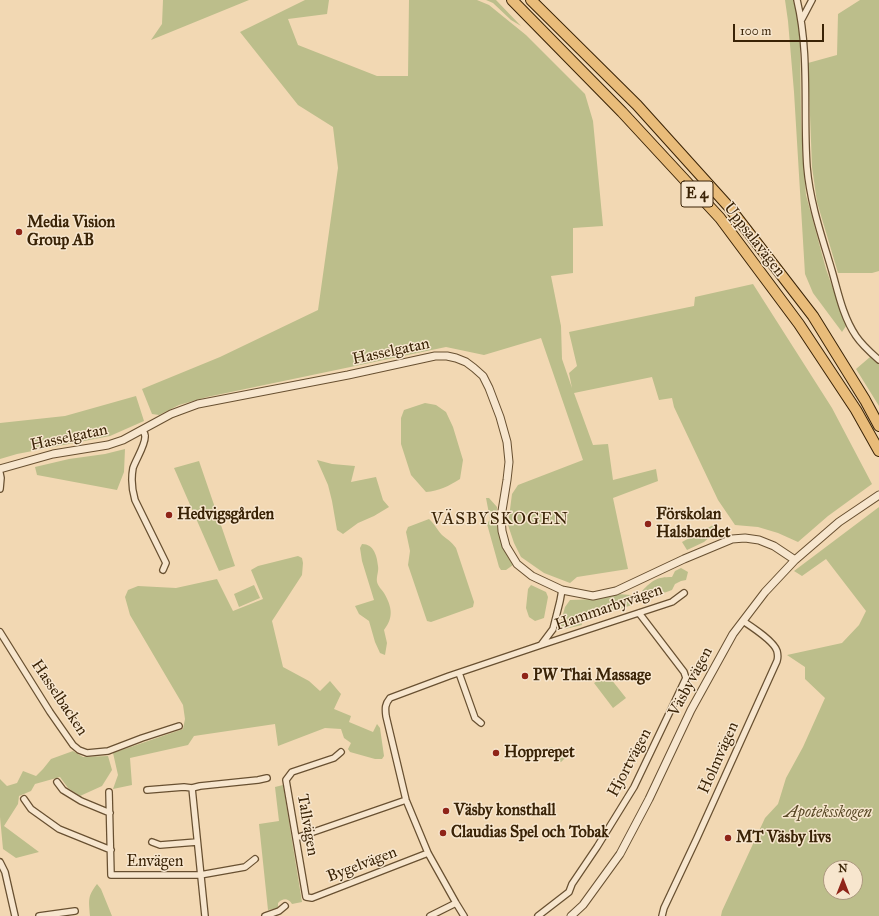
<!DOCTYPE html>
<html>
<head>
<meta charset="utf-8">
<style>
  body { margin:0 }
  #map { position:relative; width:879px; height:916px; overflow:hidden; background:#f2d8b3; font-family:"IM FELL Great Primer",serif }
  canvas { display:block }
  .north { position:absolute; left:823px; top:860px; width:40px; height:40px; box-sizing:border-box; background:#f7e6ce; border:1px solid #ab987e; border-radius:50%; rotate:0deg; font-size:11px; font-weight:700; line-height:16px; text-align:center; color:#3a2306 }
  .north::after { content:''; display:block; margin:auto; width:14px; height:18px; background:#8f2418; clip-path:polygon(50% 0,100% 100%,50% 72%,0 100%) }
  .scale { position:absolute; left:733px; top:24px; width:91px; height:18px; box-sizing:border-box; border:2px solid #3a2306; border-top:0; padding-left:5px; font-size:12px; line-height:14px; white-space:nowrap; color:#3a2306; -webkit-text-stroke:3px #f7e6ce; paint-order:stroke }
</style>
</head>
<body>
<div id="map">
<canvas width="879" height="916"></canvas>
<div class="north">N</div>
<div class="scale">100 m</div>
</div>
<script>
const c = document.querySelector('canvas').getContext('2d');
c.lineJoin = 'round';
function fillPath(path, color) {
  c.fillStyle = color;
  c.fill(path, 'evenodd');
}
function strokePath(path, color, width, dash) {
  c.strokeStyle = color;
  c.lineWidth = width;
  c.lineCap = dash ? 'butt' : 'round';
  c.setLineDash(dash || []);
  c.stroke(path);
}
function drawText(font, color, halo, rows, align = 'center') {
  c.font = font + ' "IM FELL Great Primer",serif';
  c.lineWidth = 3;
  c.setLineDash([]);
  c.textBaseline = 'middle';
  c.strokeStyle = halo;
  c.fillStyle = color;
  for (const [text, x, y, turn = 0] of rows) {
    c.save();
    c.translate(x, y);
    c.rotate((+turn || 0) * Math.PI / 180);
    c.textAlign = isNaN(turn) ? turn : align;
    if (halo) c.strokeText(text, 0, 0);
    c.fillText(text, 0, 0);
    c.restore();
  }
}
fillPath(new Path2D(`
  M163,0H249L151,40L162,24Z
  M305,0H329L327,14L288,19L298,45L377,76H408L409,0H477L489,5L526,35L585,94L593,121L603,226L573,228V273L551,276L561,326L562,359L572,388L569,373L577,366L569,332L694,306L695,297L753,284L832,408L872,484L828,516L798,542L778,533L758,527L735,525L718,500L674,407L672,398L659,400L652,377L574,393L593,445L608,444L613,480L656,469L658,481L613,498L628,569L577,577L570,583L544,573L521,557L514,543L508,525L512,494L518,485L583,460L541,338L484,355L446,347L207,397L179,405L159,415L152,414L142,389L220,357L318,310L338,168L333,127L298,105L240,32Z
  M486,0H496L521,26L511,20L493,3Z
  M785,0H793L798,17L800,46L801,118L803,163L806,195L826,269L846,326L842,332L813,293L805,274L794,92L788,21Z
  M860,0H879V271L872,273H838L817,202L812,167L808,63L837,55L838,14Z
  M870,357L879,365V406L856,369Z
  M136,396L144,421L110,436L17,454L0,459V423L65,416Z
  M425,403L436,405L446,412L453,427L463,460L460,479C449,486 439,491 426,492L411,475L401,444V418L404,410Z
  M125,449L124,472L117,490L37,475L35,467L69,459L105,454Z
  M317,460L332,464L355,466L351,482L376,477L383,500L389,507L374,516L358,523L343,534L337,530L332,501L328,485Z
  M199,461L235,566L219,571L174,468Z
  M486,498H489L497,507C495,528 501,548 513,565L506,570H501L499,567L487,524L490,519Z
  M879,507V916H721L722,911L765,818L778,804L786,778L803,747L825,698L805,679V667L787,655L842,643L859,625L866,611L826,559L802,576L794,571ZM831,868H855V892H831Z
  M429,519C435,524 437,530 442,535C448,540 451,541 456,548L474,602L473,607L431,622L427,621L408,565L410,551L406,532L408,527Z
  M715,524L718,530L704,542L687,550L682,542Z
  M362,544C374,544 377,556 378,566C379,571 376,577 377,582C378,586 382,590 384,593C392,607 394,617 384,630L387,643L385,655L380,653L375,642L369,621L359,614L355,606L374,600L362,561L360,548Z
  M298,556L302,558L303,563L302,575L272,621L283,667L309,681L320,691L330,681L341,694L334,709L351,716L349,722L373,732L377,724L380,728L384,756L382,759H375L350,752L348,749L351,743L344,738L341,729L325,728L278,746L275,724L194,736L188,745L130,758L132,785L113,789L118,775L113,753L183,729L185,719L183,705L130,615L125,597L128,590L138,586L176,588L217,579L233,611L263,599L251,570L258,566Z
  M681,568L688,572L686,580L681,581L675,584L672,590L650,598L642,597V591C653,580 656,577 672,577L675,571Z
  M254,585L260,598L239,607L234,594Z
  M531,585L546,592L548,597L544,618L535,621L529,617L526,608L528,589Z
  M618,594L631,595L634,602L632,605L581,622L582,625L565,629L560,625L565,607L570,600L597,599Z
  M607,674L626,698L613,708L594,683Z
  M551,747L562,751L568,750L571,752L561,762L554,757L547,749Z
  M73,751L83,757L108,756L112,770L102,786L80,796L68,788L60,777L35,784L31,791L19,796L18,804L4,826L39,852L16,858L3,849L0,817V779L7,786L17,783L23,771L36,776L43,769L51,759Z
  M283,785L302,902L292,904C288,898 283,898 278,903V908L268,910L259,824L279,821L275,787Z
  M97,884L101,889L112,916H90C89,900 87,897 97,884Z`), '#bcbe8b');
const minor = new Path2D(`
  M797,0C810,54 803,112 807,167C810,203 822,237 832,271C838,292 843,317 856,336C862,345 871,353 879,360
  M802,19L812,0
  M142,430C143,431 145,434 145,436C146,444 136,459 133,468C131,479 132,490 135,500L166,563L163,570
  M0,473L1,478L0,489
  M0,632L50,712L73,745L79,750L87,753L108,751L142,738L179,726
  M541,645L672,602L684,593
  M459,673L475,718L481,723
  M341,752L334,758L292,772L286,780L306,897L312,898L428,853
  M57,782L63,790L81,801L110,813
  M147,790L184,787L192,788
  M109,792L111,875H200L245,867L255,859
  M24,799L31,809L59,829L111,850
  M296,838L406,800
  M152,842L160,845L197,842
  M0,862L5,872L15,916
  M39,916L75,911
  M205,916L192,788L200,786L258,780L267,778
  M265,916L279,911L285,906
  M430,916L456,903
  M464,916L456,903L428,853L406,800L386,716C385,708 385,704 390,698L449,676L541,645L553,629L560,601L562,590
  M538,916L569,892L572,884L597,847L634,787L686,678L684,672L639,613
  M662,916L664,908L697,838L777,661C778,658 778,655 777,651C774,641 752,627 743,621`);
const tertiary = new Path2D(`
  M0,469L53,454L108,445L123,440L171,414L198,404L348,375L435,356H447L456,358L466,362L474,368L483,376L489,388L500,417L507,442L509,462L507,480L501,517L502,531L506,546L517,564L532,576L562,590L593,596L616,591L684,559L732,539L745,538L759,540L774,546L795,560
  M571,916L583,905L620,854L649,799L691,710L733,634L765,592L795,560L839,522L879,495`);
const motorway = new Path2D(`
  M512,0L622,112L720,218L799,324L856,410L879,451
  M531,0L637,105L729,207L813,316L865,400L879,426`);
strokePath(minor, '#685031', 8);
strokePath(tertiary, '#685031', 9);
strokePath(motorway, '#3a2306', 12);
strokePath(minor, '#f7e6ce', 5.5);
strokePath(tertiary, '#f7e6ce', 7);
strokePath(motorway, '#e9bc7a', 10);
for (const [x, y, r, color] of [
  [19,232,4,"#8f2418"],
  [169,515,4,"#8f2418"],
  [648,524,4,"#8f2418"],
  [525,676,4,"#8f2418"],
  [496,753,4,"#8f2418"],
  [446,811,4,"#8f2418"],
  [443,833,4,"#8f2418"],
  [728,838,4,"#8f2418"]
]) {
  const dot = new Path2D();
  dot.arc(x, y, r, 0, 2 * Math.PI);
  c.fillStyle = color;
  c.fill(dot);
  strokePath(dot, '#f7e6ce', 1.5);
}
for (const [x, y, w] of [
  [697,194,32]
]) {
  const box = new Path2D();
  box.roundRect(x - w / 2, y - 13, w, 26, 3);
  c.fillStyle = '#f7e6ce';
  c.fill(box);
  strokePath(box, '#3a2306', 1);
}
drawText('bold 15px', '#3a2306', null, [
  ["E 4",697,194]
]);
drawText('bold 16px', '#3a2306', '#f7e6ce', [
  ["Media Vision",27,223],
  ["Group AB",27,241],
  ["Hedvigsgården",177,515],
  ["Förskolan",656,515],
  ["Halsbandet",656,533],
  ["PW Thai Massage",533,676],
  ["Hopprepet",504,753],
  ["Väsby konsthall",454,811],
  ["Claudias Spel och Tobak",451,833],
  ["MT Väsby livs",736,838]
], 'left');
drawText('16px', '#3a2306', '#f7e6ce', [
  ["Uppsalavägen",754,240,52],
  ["Hasselgatan",391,352,-12],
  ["Hasselgatan",69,438,-12],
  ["Hammarbyvägen",609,608,-19],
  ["Väsbyvägen",691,682,-62],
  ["Hasselbacken",59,698,56],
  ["Holmvägen",719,758,-66],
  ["Hjortvägen",630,763,-62],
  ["Tallvägen",307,825,80],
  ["Envägen",155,862],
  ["Bygelvägen",362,865,-21]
]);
drawText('italic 16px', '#5a4a27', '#f7e6ce', [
  ["Apoteksskogen",828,813]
]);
c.letterSpacing = '1px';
drawText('17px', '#3a2306', '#f7e6ce', [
  ["VÄSBYSKOGEN",500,520]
]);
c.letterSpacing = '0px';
</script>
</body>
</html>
